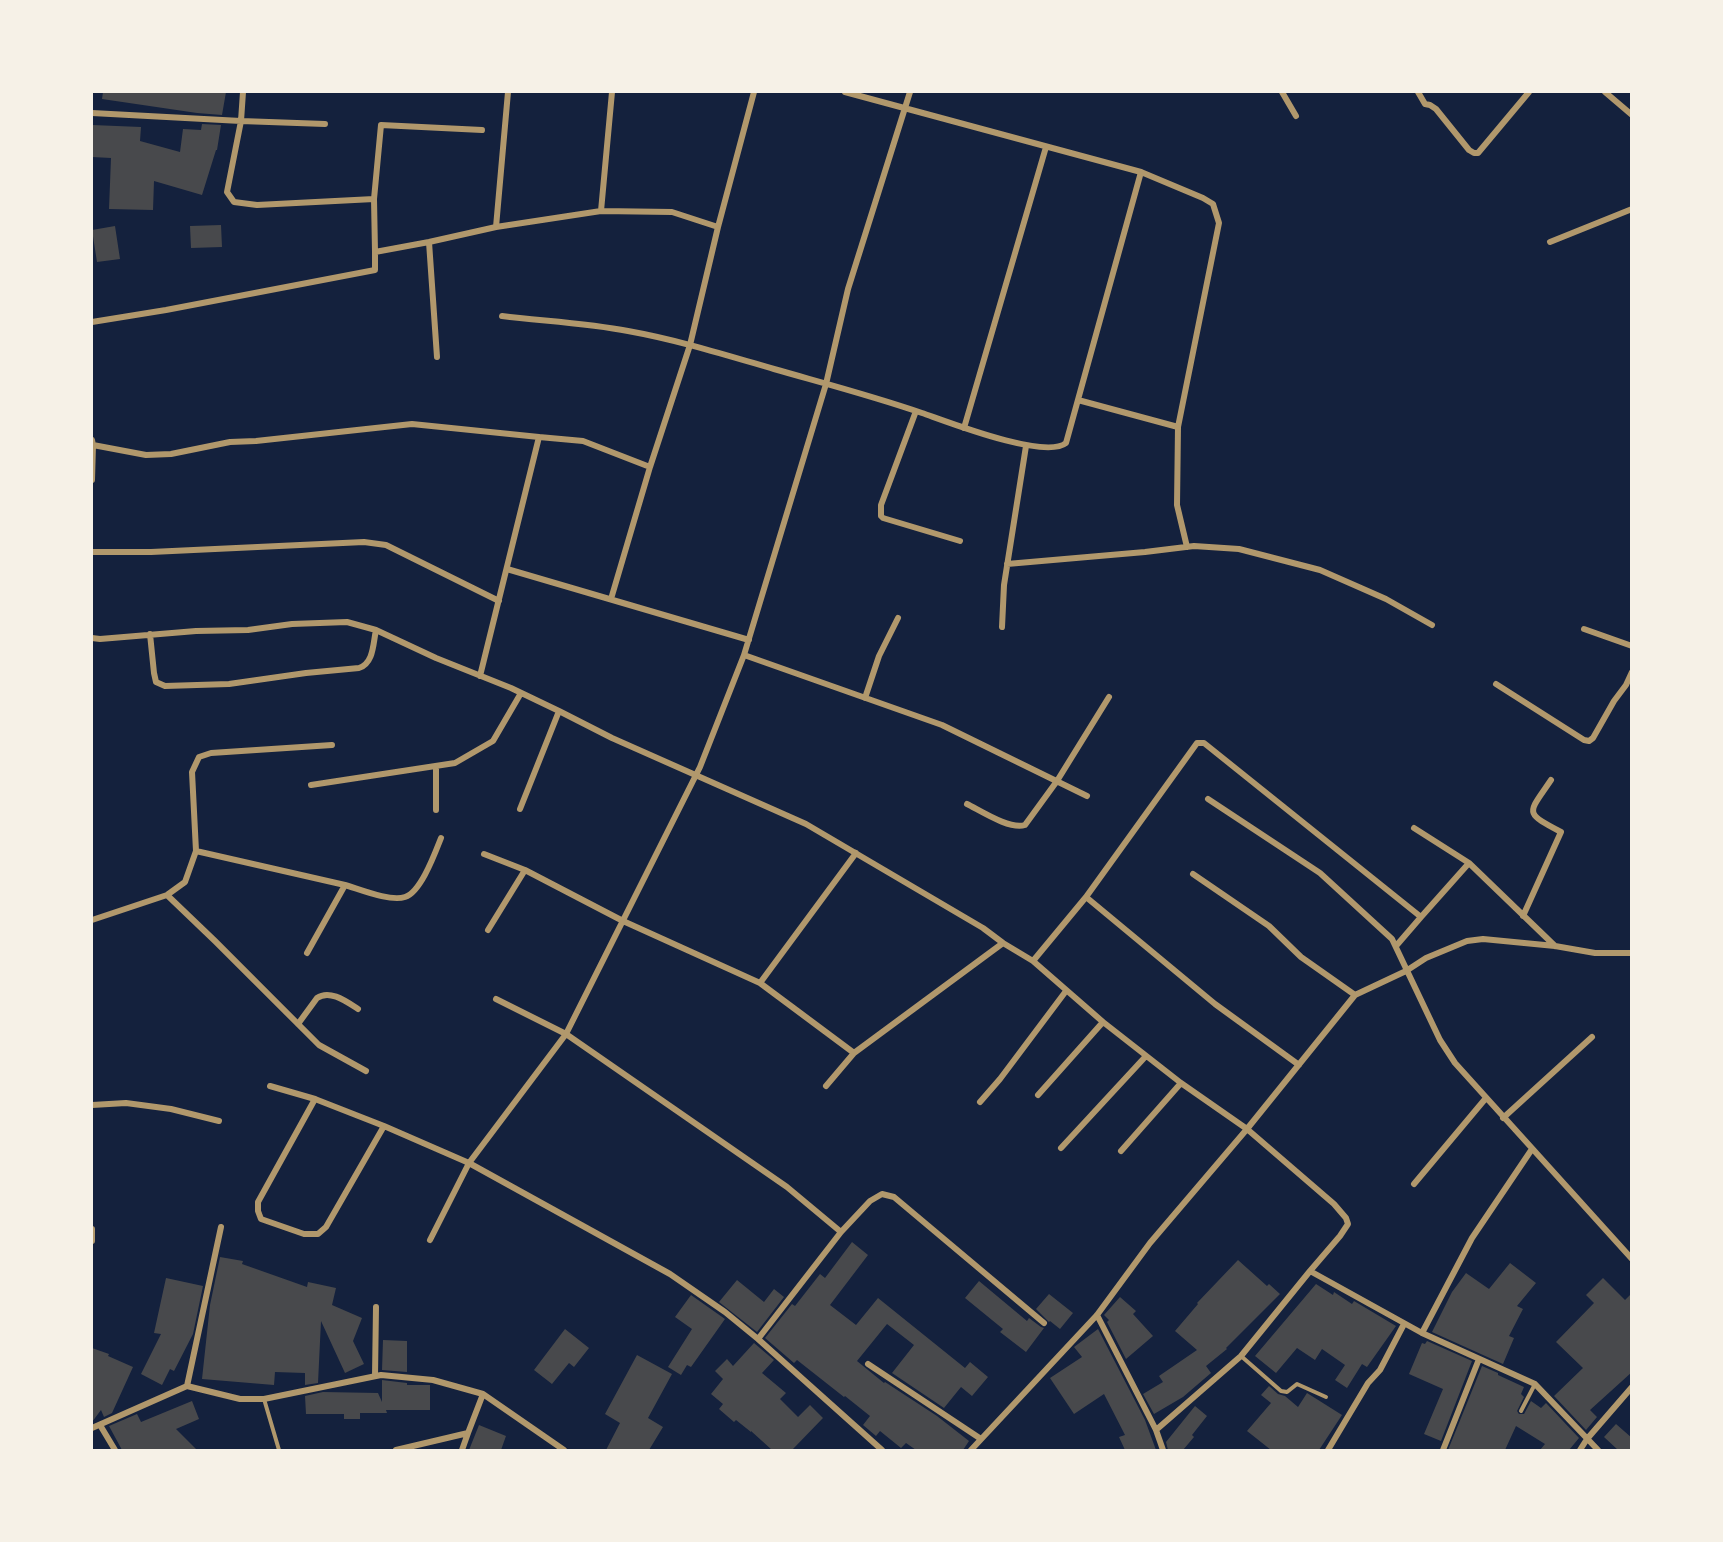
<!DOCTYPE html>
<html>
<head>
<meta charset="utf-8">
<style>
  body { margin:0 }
  #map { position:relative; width:1723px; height:1542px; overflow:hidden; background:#14213d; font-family:"Asap Condensed",sans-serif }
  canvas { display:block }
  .frame { position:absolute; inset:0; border:93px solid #f6f1e7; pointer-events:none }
</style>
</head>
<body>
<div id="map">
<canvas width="1723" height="1542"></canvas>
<div class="frame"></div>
</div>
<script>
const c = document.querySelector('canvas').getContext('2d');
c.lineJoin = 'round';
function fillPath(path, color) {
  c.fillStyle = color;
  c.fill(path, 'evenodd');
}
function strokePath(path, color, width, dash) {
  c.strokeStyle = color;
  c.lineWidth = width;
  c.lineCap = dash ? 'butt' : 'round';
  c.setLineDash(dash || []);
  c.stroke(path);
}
fillPath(new Path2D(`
  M103,92H226L222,115L197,113L102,99Z
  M202,124L221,125L217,150H216L202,195L154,181L153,210L109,209L111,158L92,157V125L141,127L140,141L180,152L183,129L201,130Z
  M221,225L222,247L191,248L190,226Z
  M115,226L120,259L97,262L92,230Z
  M852,1242L868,1255L830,1305L856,1325L878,1298L965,1368L970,1362L988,1377L972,1396L961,1387L944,1408L892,1373L914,1345L887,1324L857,1361L884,1383L885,1382L937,1416L969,1441L963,1450H916L906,1443L901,1448L880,1431L876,1436L863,1425L870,1416L845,1396L844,1397L797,1360L794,1363L765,1338L792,1304L795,1306L820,1274L825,1278Z
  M220,1257L243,1261L242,1264L307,1287L308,1282L336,1288L332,1305L362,1318L353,1341L364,1364L345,1373L321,1321L318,1383L305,1385V1373L275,1372L274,1385L202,1379L210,1305Z
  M1238,1260L1267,1286L1269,1284L1280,1294L1226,1348L1227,1349L1206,1366L1211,1373L1183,1397L1154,1414L1143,1394L1163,1382L1159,1376L1197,1350L1175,1331L1198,1304L1197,1303Z
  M1510,1263L1536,1283L1517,1306L1523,1309L1509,1336L1514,1338L1503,1364L1432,1332L1452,1292L1466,1273L1489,1289Z
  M166,1278L203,1286L193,1334L174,1371L170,1369L162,1385L141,1374L161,1334L154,1333Z
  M1603,1278L1625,1300L1632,1293V1372L1590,1410L1597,1417L1586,1430L1554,1396L1583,1368L1556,1342L1594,1303L1586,1295Z
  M737,1280L764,1302L774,1289L784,1297L757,1332L719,1302Z
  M979,1281L1027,1321L1029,1318L1041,1327L1044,1328L1026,1352L1000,1332L1003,1329L965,1298Z
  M1316,1284L1333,1295L1334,1292L1352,1304L1354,1301L1396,1326L1367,1367L1362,1364L1347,1388L1335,1380L1345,1365L1322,1349L1315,1360L1297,1348L1276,1373L1255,1356Z
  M1049,1294L1073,1313L1060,1329L1050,1321L1049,1322L1036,1309Z
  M691,1295L725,1319L691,1367L687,1365L681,1375L668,1367L692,1329L675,1317Z
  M1120,1297L1136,1311L1133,1314L1153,1336L1126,1359L1107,1322L1109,1320L1104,1315Z
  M565,1329L589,1348L574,1367L569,1363L552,1384L534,1370Z
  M1098,1329L1145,1420L1156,1450H1125L1119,1437L1125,1435L1104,1394L1074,1414L1050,1378L1082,1357L1074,1347Z
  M383,1340L407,1341V1372L382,1370Z
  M1427,1341L1472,1361L1441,1441L1424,1434L1443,1389L1409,1374L1422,1343L1425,1344Z
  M754,1343L774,1360L762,1373L786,1393L780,1399L798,1417L810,1405L823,1418L792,1450H772L751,1431V1432L736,1420L734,1422L719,1409L723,1404L711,1394L723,1379L715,1371L727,1359L733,1366Z
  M92,1348L109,1354L108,1356L133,1367L112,1413L104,1417L101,1410L92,1422Z
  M637,1355L672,1374L648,1418L663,1427L649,1450H606L620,1423L605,1414Z
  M1482,1366L1498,1373V1375L1524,1387L1521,1394L1524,1397L1517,1411L1519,1414H1524L1531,1401L1541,1408L1546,1403L1579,1438L1569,1450H1540L1545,1444L1516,1426L1505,1450H1448Z
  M382,1380L407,1383V1385H430V1410H386L387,1413H360V1419H344V1414H306L305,1396L323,1392L378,1393L382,1402Z
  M1269,1386L1278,1394L1285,1396L1298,1407L1307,1393L1342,1415L1319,1450H1271L1247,1431L1271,1403L1261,1395Z
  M192,1401L199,1419L176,1429L197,1450H122L109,1426L137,1414L141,1422Z
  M1195,1406L1207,1416L1192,1435L1194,1437L1183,1450H1168L1166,1442Z
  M1616,1424L1632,1438V1450H1618L1604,1437Z
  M479,1425L506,1436L501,1450H469Z`), '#48494c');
strokePath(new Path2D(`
  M1241,1356L1281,1391L1287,1392L1297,1384L1326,1397
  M264,1399L279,1450
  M1521,1411L1535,1384`), '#b1986c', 4);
strokePath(new Path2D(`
  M243,92L241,121L227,192L234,202L257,205L374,199
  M845,92L1141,172L1203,198L1213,204L1219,223L1178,427L1177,505L1187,547
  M1282,92L1296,116
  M1418,92L1425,104L1430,105L1436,109L1469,150L1474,153H1478L1529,92
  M1605,92L1632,115
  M92,113L241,121L325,124
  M601,211L612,92
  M496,227L508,92
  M429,242L437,357
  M1550,242L1632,209
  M375,252L374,199L381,125L482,130
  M502,316C543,321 588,323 628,331C678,340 726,355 774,369C823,383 873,396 922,413C948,422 1045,460 1066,443L1141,172
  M92,322L166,310L375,270V252L429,242L496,227L601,211L672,212L718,227
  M1078,400L1178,427
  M916,411L881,505V516L883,518L960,541
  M964,428L1046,147
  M92,440L93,445L92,480
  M93,445L146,455L171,454L230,442L256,441L412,424L539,437
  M92,552H151L364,542L386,545L499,601
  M1007,564L1145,552L1194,546L1239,549L1320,570L1386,599L1432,625
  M507,569L749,640
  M611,599L650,467
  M1002,627L1004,585L1026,446
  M1584,629L1632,646
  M150,634L154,673L156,682L165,686L229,684L306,673L359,668C374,663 373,643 376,630
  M92,638L100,639L196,631L248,630L292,624L347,622L376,630L436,658L511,688L559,711L612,738L806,824L983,928L1003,943L1033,961L1103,1022L1181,1083L1247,1129L1334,1204L1346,1218L1348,1224L1340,1236L1310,1271L1241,1356L1156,1430
  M744,655L942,725L1087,796
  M480,676L539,437L583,441L650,467L690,345L718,227L754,92
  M1496,684L1584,740L1589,741L1593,738L1614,701L1626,685L1632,672
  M865,698L879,656L898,618
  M311,785L455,763L493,741L521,693
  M1208,799L1320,873L1392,939L1440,1040L1455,1063L1632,1259
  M967,804C981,811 1010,830 1025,825L1057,781L1109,697
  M520,809L559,711
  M436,810V766
  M1414,828L1469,863L1555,946
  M196,851L345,885L307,953
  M484,854L525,870L623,921L760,983L854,1053
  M1193,874L1269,926L1301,957L1355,995
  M345,885C359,889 390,902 405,897C421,892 435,853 441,838
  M167,895L215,941L319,1045L366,1071
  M1086,897L1215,1004L1299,1065
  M1523,916L1561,832C1523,812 1528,814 1551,780
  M92,920L167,895L185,882L196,851L192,772L199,757L211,753L332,745
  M488,930L525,870
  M1396,946L1421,917
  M1033,961L1086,897L1197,743H1204L1421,917L1469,863
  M760,983L856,853
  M496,999L566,1034L787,1187L841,1232
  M298,1024L317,998C330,989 347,1002 358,1009
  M270,1086L315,1099
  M826,1086L854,1053L1003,943
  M1038,1095L1103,1022
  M980,1102L1000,1079L1066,991
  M92,1105L126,1103L171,1109L219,1121
  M1503,1118L1592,1037
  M384,1126L326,1227L318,1234H304L261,1219L258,1211V1202L315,1099L384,1126L469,1163L670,1274L725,1312L758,1339
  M1061,1148L1146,1056
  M1121,1151L1181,1083
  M1414,1184L1486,1098
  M92,1229V1241
  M430,1240L469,1163L566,1034L700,767L744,655L826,384L848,289L910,92
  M1310,1271L1422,1333L1535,1384L1598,1450
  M1097,1315L1156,1430L1163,1450
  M1422,1333L1472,1238L1532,1149
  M868,1364L981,1439
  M375,1376L376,1307
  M187,1386L221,1227
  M100,1425L115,1450
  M92,1428L187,1386L240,1399H264L381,1375L433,1380L483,1394L564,1450
  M396,1450L468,1433L483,1394
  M462,1450L468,1433
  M882,1450L758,1339L841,1232L870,1201L882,1194L894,1197L1044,1323
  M971,1450L1097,1315L1150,1243L1247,1129L1355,995L1406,971L1426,958L1467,941L1483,939L1555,946L1595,953H1632
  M1328,1450L1368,1383L1380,1370L1404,1324
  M1443,1450L1479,1359
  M1580,1450L1587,1439L1632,1387`), '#b1986c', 6);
</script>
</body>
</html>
